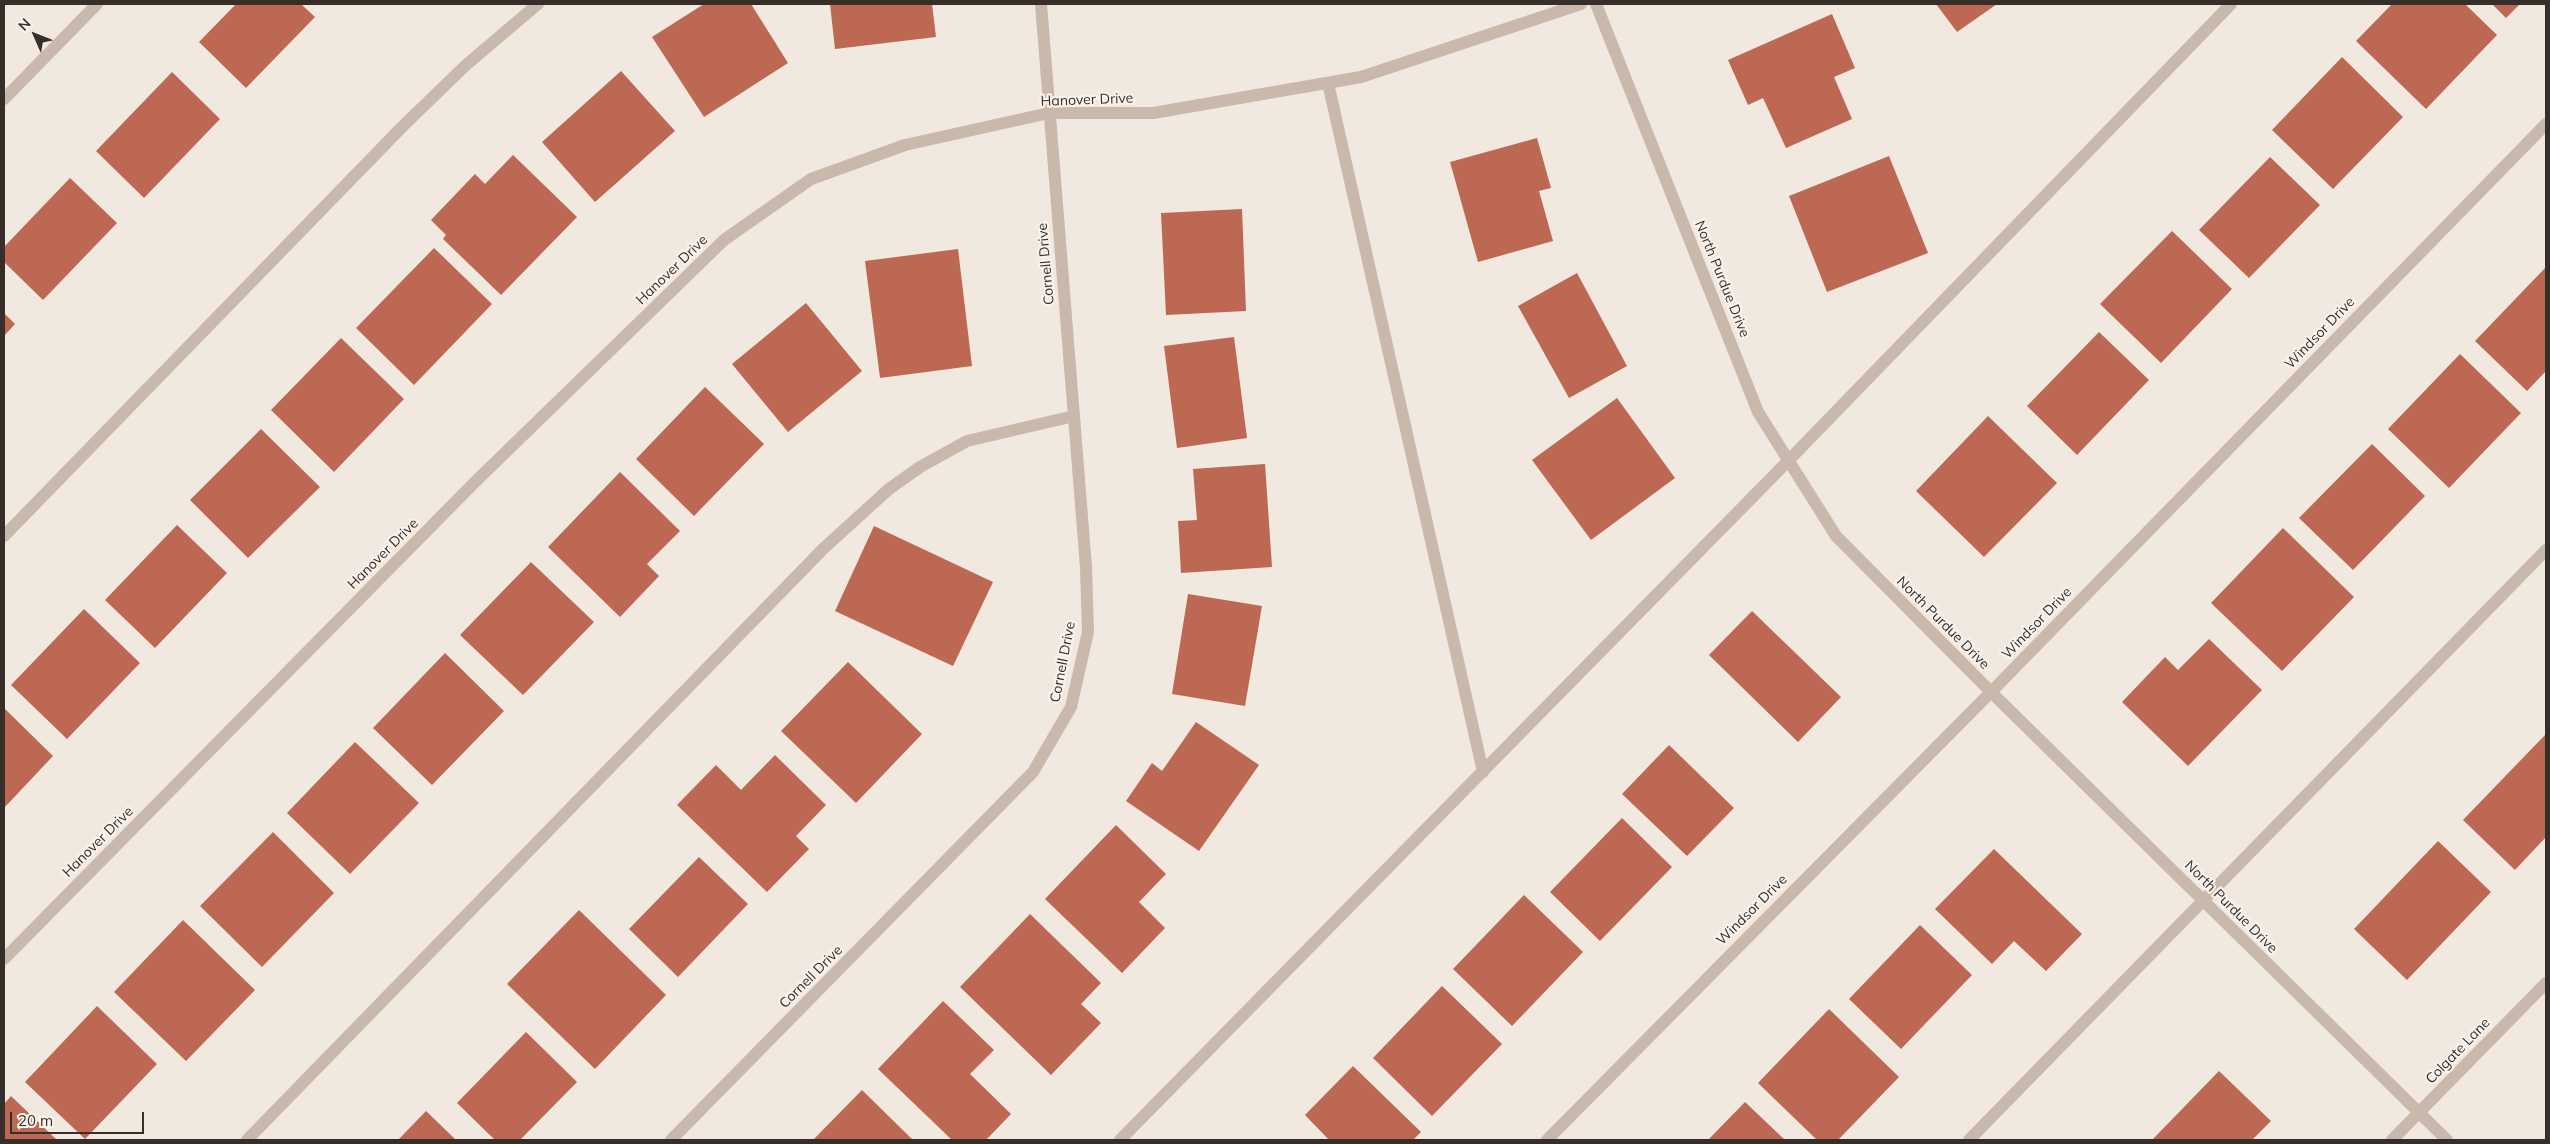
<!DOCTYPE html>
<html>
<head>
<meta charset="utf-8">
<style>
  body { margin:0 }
  #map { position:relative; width:2550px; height:1144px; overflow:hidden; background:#f1e8df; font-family:Mulish,sans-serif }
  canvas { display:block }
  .frame { position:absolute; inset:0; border:5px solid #372e2a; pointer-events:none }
  .north { position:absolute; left:10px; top:10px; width:50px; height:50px; -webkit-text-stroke:4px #f9f2ec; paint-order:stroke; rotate:314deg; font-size:14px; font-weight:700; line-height:20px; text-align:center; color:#372e2a }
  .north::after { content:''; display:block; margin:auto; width:18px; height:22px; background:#372e2a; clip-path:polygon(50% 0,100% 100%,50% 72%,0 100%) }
  .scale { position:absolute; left:10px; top:1112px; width:134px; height:22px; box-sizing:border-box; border:2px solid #372e2a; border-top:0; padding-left:6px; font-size:15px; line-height:18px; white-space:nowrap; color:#372e2a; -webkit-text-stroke:4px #f9f2ec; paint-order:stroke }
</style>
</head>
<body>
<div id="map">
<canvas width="2550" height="1144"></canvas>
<div class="frame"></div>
<div class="north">N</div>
<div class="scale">20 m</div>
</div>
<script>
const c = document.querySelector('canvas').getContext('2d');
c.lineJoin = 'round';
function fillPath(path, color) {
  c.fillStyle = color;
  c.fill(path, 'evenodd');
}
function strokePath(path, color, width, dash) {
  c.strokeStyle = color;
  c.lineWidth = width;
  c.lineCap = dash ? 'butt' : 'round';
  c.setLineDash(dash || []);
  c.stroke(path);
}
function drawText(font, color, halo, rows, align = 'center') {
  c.font = font + ' Mulish,sans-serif';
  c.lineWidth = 4.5;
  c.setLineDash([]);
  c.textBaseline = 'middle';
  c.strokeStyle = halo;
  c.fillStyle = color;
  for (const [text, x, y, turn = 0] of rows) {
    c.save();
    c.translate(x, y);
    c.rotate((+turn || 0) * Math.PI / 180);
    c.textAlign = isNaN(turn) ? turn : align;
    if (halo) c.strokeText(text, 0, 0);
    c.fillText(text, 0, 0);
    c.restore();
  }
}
fillPath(new Path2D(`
  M236,4H301L315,17L246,88L199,42Z
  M704,4H751L788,63L704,117L652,37Z
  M830,4H932L936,37L835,49Z
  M1936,4H1997L1957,32Z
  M2392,4H2465L2497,35L2426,109L2356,41Z
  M2492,4H2520L2506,18Z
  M1832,14L1855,68L1834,77L1852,119L1786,148L1763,98L1748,105L1728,60Z
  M2342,57L2403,117L2333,189L2272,130Z
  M621,71L675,131L595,202L542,142Z
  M172,72L220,119L144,198L96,151Z
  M1537,138L1551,188L1539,191L1553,241L1478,262L1450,162Z
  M513,155L577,217L501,295L443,239L446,235L431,220L475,174L485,184Z
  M1889,156L1928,253L1827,292L1789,196Z
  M2270,157L2320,205L2249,278L2199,230Z
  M70,178L117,223L43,300L4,262V247Z
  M1242,209L1246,311L1166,315L1161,213Z
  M2172,231L2232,289L2161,363L2100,304Z
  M434,248L492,304L414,385L356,328Z
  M958,249L972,366L880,378L865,261Z
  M2546,267V371L2527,391L2475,341Z
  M1577,273L1627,366L1569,398L1518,306Z
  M806,303L862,371L788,432L732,364Z
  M4,313L15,324L4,336Z
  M2099,332L2149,380L2077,455L2027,406Z
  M1234,337L1247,438L1177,448L1164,346Z
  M341,338L404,399L334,472L271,410Z
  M2460,354L2521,413L2449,488L2388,429Z
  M705,387L764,444L694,516L636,459Z
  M1617,398L1675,478L1591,540L1532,460Z
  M1988,416L2057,483L1984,557L1916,491Z
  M261,429L320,487L248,558L190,500Z
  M2372,444L2425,496L2353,570L2299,518Z
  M1265,464L1272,567L1181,573L1178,521L1197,520L1193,469Z
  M620,472L680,531L647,564L659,576L620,617L548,547Z
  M177,525L227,573L155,648L105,600Z
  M874,526L993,582L953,666L835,611Z
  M2283,528L2354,597L2282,671L2211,603Z
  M531,562L594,622L523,695L460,635Z
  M1188,594L1262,606L1245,706L1172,694Z
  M84,609L140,663L67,739L11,685Z
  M1752,611L1841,697L1798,742L1709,655Z
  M2209,639L2262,690L2188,766L2122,702L2165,657L2178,670Z
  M445,653L504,711L432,785L373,728Z
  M848,662L922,734L856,803L781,731Z
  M4,708L53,756L4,808Z
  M1196,722L1259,765L1199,851L1126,801L1152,763L1162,771Z
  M2546,734V837L2515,870L2463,820Z
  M355,742L419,803L350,874L287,813Z
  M1669,745L1734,808L1687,856L1622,794Z
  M775,755L826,805L796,836L809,849L767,892L677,805L716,765L741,790Z
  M1622,818L1672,867L1600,941L1550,892Z
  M1116,825L1166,874L1139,902L1165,928L1122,973L1045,899Z
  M273,832L334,893L262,967L200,906Z
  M2438,841L2491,892L2407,980L2354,929Z
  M1994,849L2082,934L2046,971L2014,941L1992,964L1935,909Z
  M699,857L748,904L678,977L629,929Z
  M1524,895L1583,952L1512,1026L1453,969Z
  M579,910L666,995L595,1069L507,984Z
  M1030,914L1101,983L1081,1004L1101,1023L1051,1075L960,987Z
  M183,920L255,990L186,1061L114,992Z
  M1920,925L1972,975L1901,1049L1849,999Z
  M1442,986L1502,1044L1432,1116L1373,1058Z
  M943,1001L994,1050L970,1074L1011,1114L986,1140H952L878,1069Z
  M97,1006L157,1064L85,1139L25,1082Z
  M1829,1009L1899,1077L1838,1140H1817L1758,1083Z
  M526,1032L577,1082L520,1140H495L457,1103Z
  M1353,1066L1421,1132L1413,1140H1329L1305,1115Z
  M2219,1071L2271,1121L2252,1140H2152Z
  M862,1090L913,1140H813Z
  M11,1096L57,1140H4V1104Z
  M1745,1102L1785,1140H1708Z
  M426,1111L456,1140H398Z`), '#bd6852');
strokePath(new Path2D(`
  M1596,4L1758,412L1836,536L1991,692L2447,1140
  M1328,83L1483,772
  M4,99L97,4
  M4,536L403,126L466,65L538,4
  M4,959L475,482L724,240L811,179L905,145L1049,113H1153L1361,77L1581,4
  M247,1140L824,548L889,489L920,467L967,441L1074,416
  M671,1140L1033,772L1071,707L1088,632L1086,567L1041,4
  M1120,1140L1789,460L2231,4
  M1547,1140L1991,692L2546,124
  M1969,1140L2546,550
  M2392,1140L2546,983`), '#c9b8ac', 12);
drawText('14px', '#372e2a', '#f9f2ec', [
  ["Hanover Drive",1087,100,-2],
  ["Cornell Drive",1046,264,-95],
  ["Hanover Drive",672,270,-44],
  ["North Purdue Drive",1722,279,68],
  ["Windsor Drive",2320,333,-46],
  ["Hanover Drive",383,554,-45],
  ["North Purdue Drive",1943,623,45],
  ["Windsor Drive",2037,623,-46],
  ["Cornell Drive",1063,662,-79],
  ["Hanover Drive",98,842,-45],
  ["North Purdue Drive",2231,907,45],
  ["Windsor Drive",1752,910,-45],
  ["Cornell Drive",811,977,-45],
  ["Colgate Lane",2458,1051,-46]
]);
</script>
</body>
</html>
